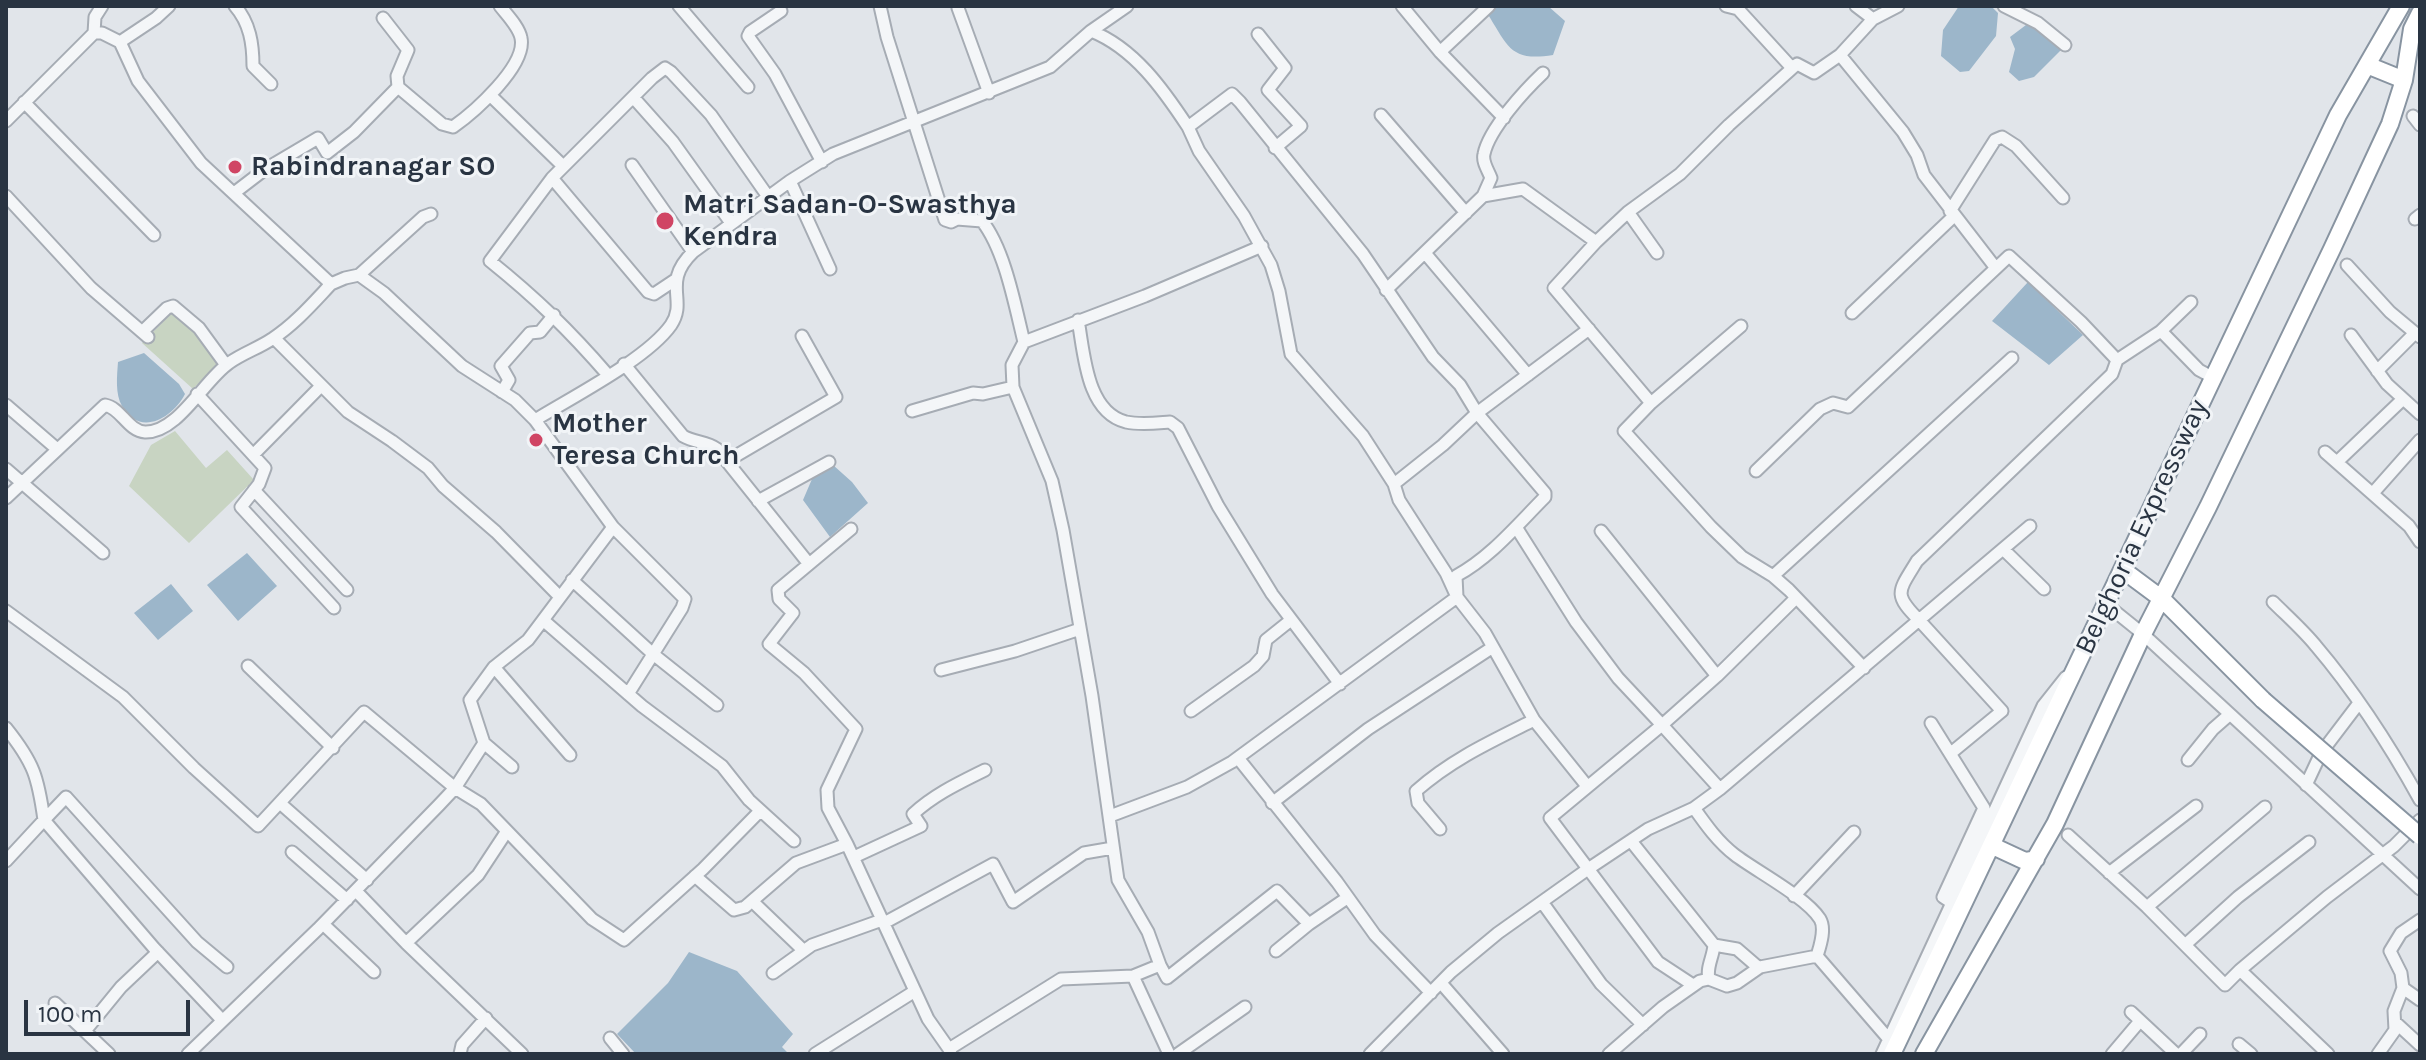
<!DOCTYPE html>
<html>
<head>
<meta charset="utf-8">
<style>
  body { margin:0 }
  #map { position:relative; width:2426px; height:1060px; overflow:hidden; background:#e1e5ea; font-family:Karla,sans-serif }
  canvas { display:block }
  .frame { position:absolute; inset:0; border:8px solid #293442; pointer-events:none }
  .scale { position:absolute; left:24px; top:1000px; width:166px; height:36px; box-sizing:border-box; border:4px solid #293442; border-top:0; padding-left:10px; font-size:24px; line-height:28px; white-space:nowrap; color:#293442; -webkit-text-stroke:6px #f1f4f7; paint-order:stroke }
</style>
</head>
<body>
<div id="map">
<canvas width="2426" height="1060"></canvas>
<div class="frame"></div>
<div class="scale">100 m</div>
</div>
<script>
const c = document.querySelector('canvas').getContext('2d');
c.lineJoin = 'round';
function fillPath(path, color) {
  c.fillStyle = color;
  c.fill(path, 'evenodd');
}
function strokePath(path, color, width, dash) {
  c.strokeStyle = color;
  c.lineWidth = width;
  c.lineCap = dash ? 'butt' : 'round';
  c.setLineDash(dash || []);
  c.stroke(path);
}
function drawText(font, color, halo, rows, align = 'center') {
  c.font = font + ' Karla,sans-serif';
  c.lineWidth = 6;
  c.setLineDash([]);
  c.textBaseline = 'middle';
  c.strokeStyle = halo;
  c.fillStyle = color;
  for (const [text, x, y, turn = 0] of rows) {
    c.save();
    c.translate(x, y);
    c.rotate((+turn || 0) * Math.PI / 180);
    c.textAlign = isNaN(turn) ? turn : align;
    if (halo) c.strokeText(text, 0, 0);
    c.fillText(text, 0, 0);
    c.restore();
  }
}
fillPath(new Path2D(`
  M173,312L193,328L219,362L193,389L142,343Z
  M175,431L206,468L227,450L254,480L189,543L129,486L151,445Z`), '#c8d4c2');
fillPath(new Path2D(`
  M1495,6H1548L1565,21L1553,55C1510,62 1508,46 1487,13Z
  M1959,6H1991L1998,13L1996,36L1969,71L1960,72L1941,56L1943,30Z
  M2026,25H2038L2061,50L2034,77L2019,81L2009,72L2015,49L2010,37Z
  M2028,282L2083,335L2049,365L1992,321Z
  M144,353L179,384L185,394C172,419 139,437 122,406C115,394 117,376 118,362Z
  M833,465L852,482L868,503L830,537L803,500L812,479Z
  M247,553L277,586L238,621L207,585Z
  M171,584L193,611L158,640L134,613Z
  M689,952L737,971L793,1034L782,1047L789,1054H636L617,1034L668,983Z`), '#9cb6ca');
const minor = new Path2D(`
  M235,6C250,23 253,44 253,66L271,84
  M679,6L748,87
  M880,6L887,37L945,220L951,222L957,219L982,221C1005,250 1015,306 1024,342L1012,365L1013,387L1052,481L1063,530L1092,696L1118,880L1148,932L1160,965L1133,976L1061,979L949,1049L951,1054
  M1402,6L1440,52L1504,118
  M1726,6L1738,9L1792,68
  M1856,6L1873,19L1898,6
  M2004,6L2038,23L2065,45
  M958,8L989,93
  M781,11L750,32L748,36L775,74L822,162
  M383,18L408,50L397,76L398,87L442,124L453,127C473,113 527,66 521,38C519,27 507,15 500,6
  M1091,31C1134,48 1163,89 1188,127L1232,94L1240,102L1363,254L1433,357L1460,385L1477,413L1545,493V497C1517,525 1491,557 1456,576L1457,597L1232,762L1187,787L1110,816
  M94,33L95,17L102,6
  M1258,34L1285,68L1268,90L1301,126L1275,148
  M120,42L138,81L201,163L331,284L345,278L359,275L384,293L462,366L515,400L535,420L613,527L528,640L494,667L470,700L484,743L455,788L439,805L318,929L188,1054
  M120,42L156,18L169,6
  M1440,52L1489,6
  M1840,55L1903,132L1917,155L1924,175L1995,267
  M490,95L563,166
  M633,97L673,142L731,223
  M24,102L154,235
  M1381,115L1466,213
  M2413,116L2420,125
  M6,121L94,33H102L120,42
  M1188,127L1199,151L1244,216L1271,265L1279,291L1291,354L1363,436L1394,484L1399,500L1446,573L1457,597L1485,633L1534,720L1587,786
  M632,165L693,252
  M552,178L648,292L654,294L675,280
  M790,181L830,269
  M234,193L264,170L318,138L327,153L354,132L398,87
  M6,196L91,288L148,337
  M1483,196L1491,178C1488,170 1482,162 1484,154C1489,129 1525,90 1543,73
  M1950,211L1995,140L2002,137L2016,146L2063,198
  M1628,212L1657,253
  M2415,219L2420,215
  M1596,242L1554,288L1651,403
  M1425,253L1528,375
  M2347,265L2390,312L2420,337
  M359,275L423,217L431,214
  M1386,290L1483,196L1523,189L1596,242L1628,212L1680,174L1729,125L1797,64L1814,73L1840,55L1873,19
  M1852,313L1954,216
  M1078,320C1084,352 1086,412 1126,422C1141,425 1156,423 1170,422L1178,428L1218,506L1272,594L1340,684
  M1741,326L1651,403L1624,431L1711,527L1742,557L1773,576L1789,590L1864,668
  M2161,331L2191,302
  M142,332L167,308L173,306L199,328L226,365
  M2351,335L2387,384L2420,414
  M274,338L348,412L392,441L428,468L443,486L496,532L559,596
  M1024,342L1145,296L1262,246
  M2117,360L2161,331L2199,370L2212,377
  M624,364L683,436C695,443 706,441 717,449L809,564
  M2377,371L2415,333
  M608,375C569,330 536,298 490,261L552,178L652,78L665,68L671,72L711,115L769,198
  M502,392L509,380L501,366L530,333L540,332L554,315
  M197,394L265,468L259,484L241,507L334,608
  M6,405L57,449
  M912,411L973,393L983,394L1013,387
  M535,420C572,397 647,359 671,325C688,300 661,283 693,252L790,181L833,154L1050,67L1091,31L1127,6
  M2325,452L2409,526L2420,542
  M253,455L321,386
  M727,461L836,397L802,336
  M2337,462L2403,399
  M6,469L103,553
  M1394,484L1443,445L1477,413L1589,329
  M254,490L347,590
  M2373,493L2420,440
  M6,498L105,405C121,408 128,431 145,432C178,433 204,380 229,363C243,353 259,348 272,339C295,324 313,303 331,284
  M758,501L829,462
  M613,527L685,599L682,608L628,694
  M1516,527L1576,622L1618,678L1662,725L1717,676L1796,598
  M1601,531L1717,676
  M2003,549L2044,589
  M1773,576L2012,358
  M572,580L653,654L717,705
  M2273,602C2287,616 2303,630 2316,646C2356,693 2390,746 2420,800
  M2107,605L2143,634L2420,889
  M6,611L123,697L194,768L258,826L364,712L455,788L481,804L592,919L624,940L703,869L760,811
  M543,620L642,706L722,766L749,800L794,841
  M248,666L333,748
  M494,667L570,755
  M941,670L1015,651L1080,629
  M1191,711L1254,666L1263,656L1266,640L1291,620
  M1931,723L1984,808L1943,897L1952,903
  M6,728C34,763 38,777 44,820L6,861
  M484,743L512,767
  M1951,753L2002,711L1919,620L2030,526
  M1238,758L1337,882L1375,935L1431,993
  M2188,760L2213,729L2229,715
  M2306,785L2321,753L2359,703
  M1272,803L1368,729L1493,647
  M281,804L367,880
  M1694,808C1706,825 1718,842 1735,855C1756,871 1806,897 1820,919C1826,929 1820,946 1817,956L1893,1044
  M1440,829L1418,803L1416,791C1452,759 1492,741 1534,720
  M2068,835L2147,907L2225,985L2240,970L2328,1054
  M1631,841L1714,945C1713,958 1706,967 1709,979
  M847,844L928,1019L949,1049
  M292,852L347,900
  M854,857L921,826L913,814C935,794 959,783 985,770
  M2109,873L2196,806
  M695,876L734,910L745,907L796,863L847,844L828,808L827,790L856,729L804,673L769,644L793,613L779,599L778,590L851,529
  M356,891L406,943L522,1054
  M1794,896L1854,832
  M753,902L803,950
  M1542,902L1601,984L1643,1025
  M2147,907L2265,807
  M884,923L993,864L1013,902L1084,853L1113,848
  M323,924L374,972
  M406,943L478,875L507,831
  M2186,944L2238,897L2309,842
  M1714,945L1737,949L1759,968
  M1276,951L1309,924
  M1160,965L1167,978L1277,891L1309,924L1347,898
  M2240,970L2327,897L2394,846L2420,820
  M773,973L812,945L882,920
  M1133,976L1169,1054
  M1441,983L1503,1054
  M1693,985L1658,962L1550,818L1662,725L1720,789
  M2403,988L2420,1000
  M55,1003L109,1054
  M2131,1012L2176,1054
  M222,1020L154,948L44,820L66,797L197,942L227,967
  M2395,1022L2420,1045
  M85,1031L121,987L158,952
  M610,1038L623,1054
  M2239,1044L2251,1054
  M460,1054L462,1045L486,1018
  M815,1054L915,991
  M1178,1054L1245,1007
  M1370,1054L1451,972L1498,933L1588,869L1648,829L1694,808L1720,789L1919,620C1893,594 1898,592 1917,561L2112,374L2117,360L2081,322L2009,256L1848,407L1833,403L1820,409L1756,471
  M1609,1054L1663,1007L1700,981L1709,979L1727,986L1737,983L1760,967L1817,956
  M1882,1054L2043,706L2066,677
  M2112,1054L2140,1021
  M2181,1054L2200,1034
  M2378,1054L2395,1030L2394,1011L2403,988L2401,973L2390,951L2401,933L2420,920`);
const highway = new Path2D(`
  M2367,65L2404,80
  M2123,570L2162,599L2263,700
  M1993,842L1997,848L2025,861L2036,859
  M1892,1054L2338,115L2401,6
  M1924,1054L2055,824L2143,634L2208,507L2332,249L2390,124L2404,80L2412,29L2420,13`);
strokePath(minor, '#a6acb4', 15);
strokePath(highway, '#8894a1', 20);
strokePath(minor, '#f4f6f8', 11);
strokePath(highway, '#fff', 16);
const highwayBridge = new Path2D(`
  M2263,700L2420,836`);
strokePath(highwayBridge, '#8894a1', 20, []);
strokePath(highwayBridge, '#fff', 16);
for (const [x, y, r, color] of [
  [235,167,8,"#d04564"],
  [665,221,10,"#d04564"],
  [536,440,8,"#d04564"]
]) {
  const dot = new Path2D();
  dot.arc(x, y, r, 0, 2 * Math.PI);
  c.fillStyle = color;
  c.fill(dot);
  strokePath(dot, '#f1f4f7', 3);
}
drawText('bold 28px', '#293442', '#f1f4f7', [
  ["Rabindranagar SO",251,167],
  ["Matri Sadan-O-Swasthya",683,205],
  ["Kendra",683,237],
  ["Mother",552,424],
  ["Teresa Church",552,456]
], 'left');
drawText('28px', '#293442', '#f1f4f7', [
  ["Belghoria Expressway",2142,527,-65]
]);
</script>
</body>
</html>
